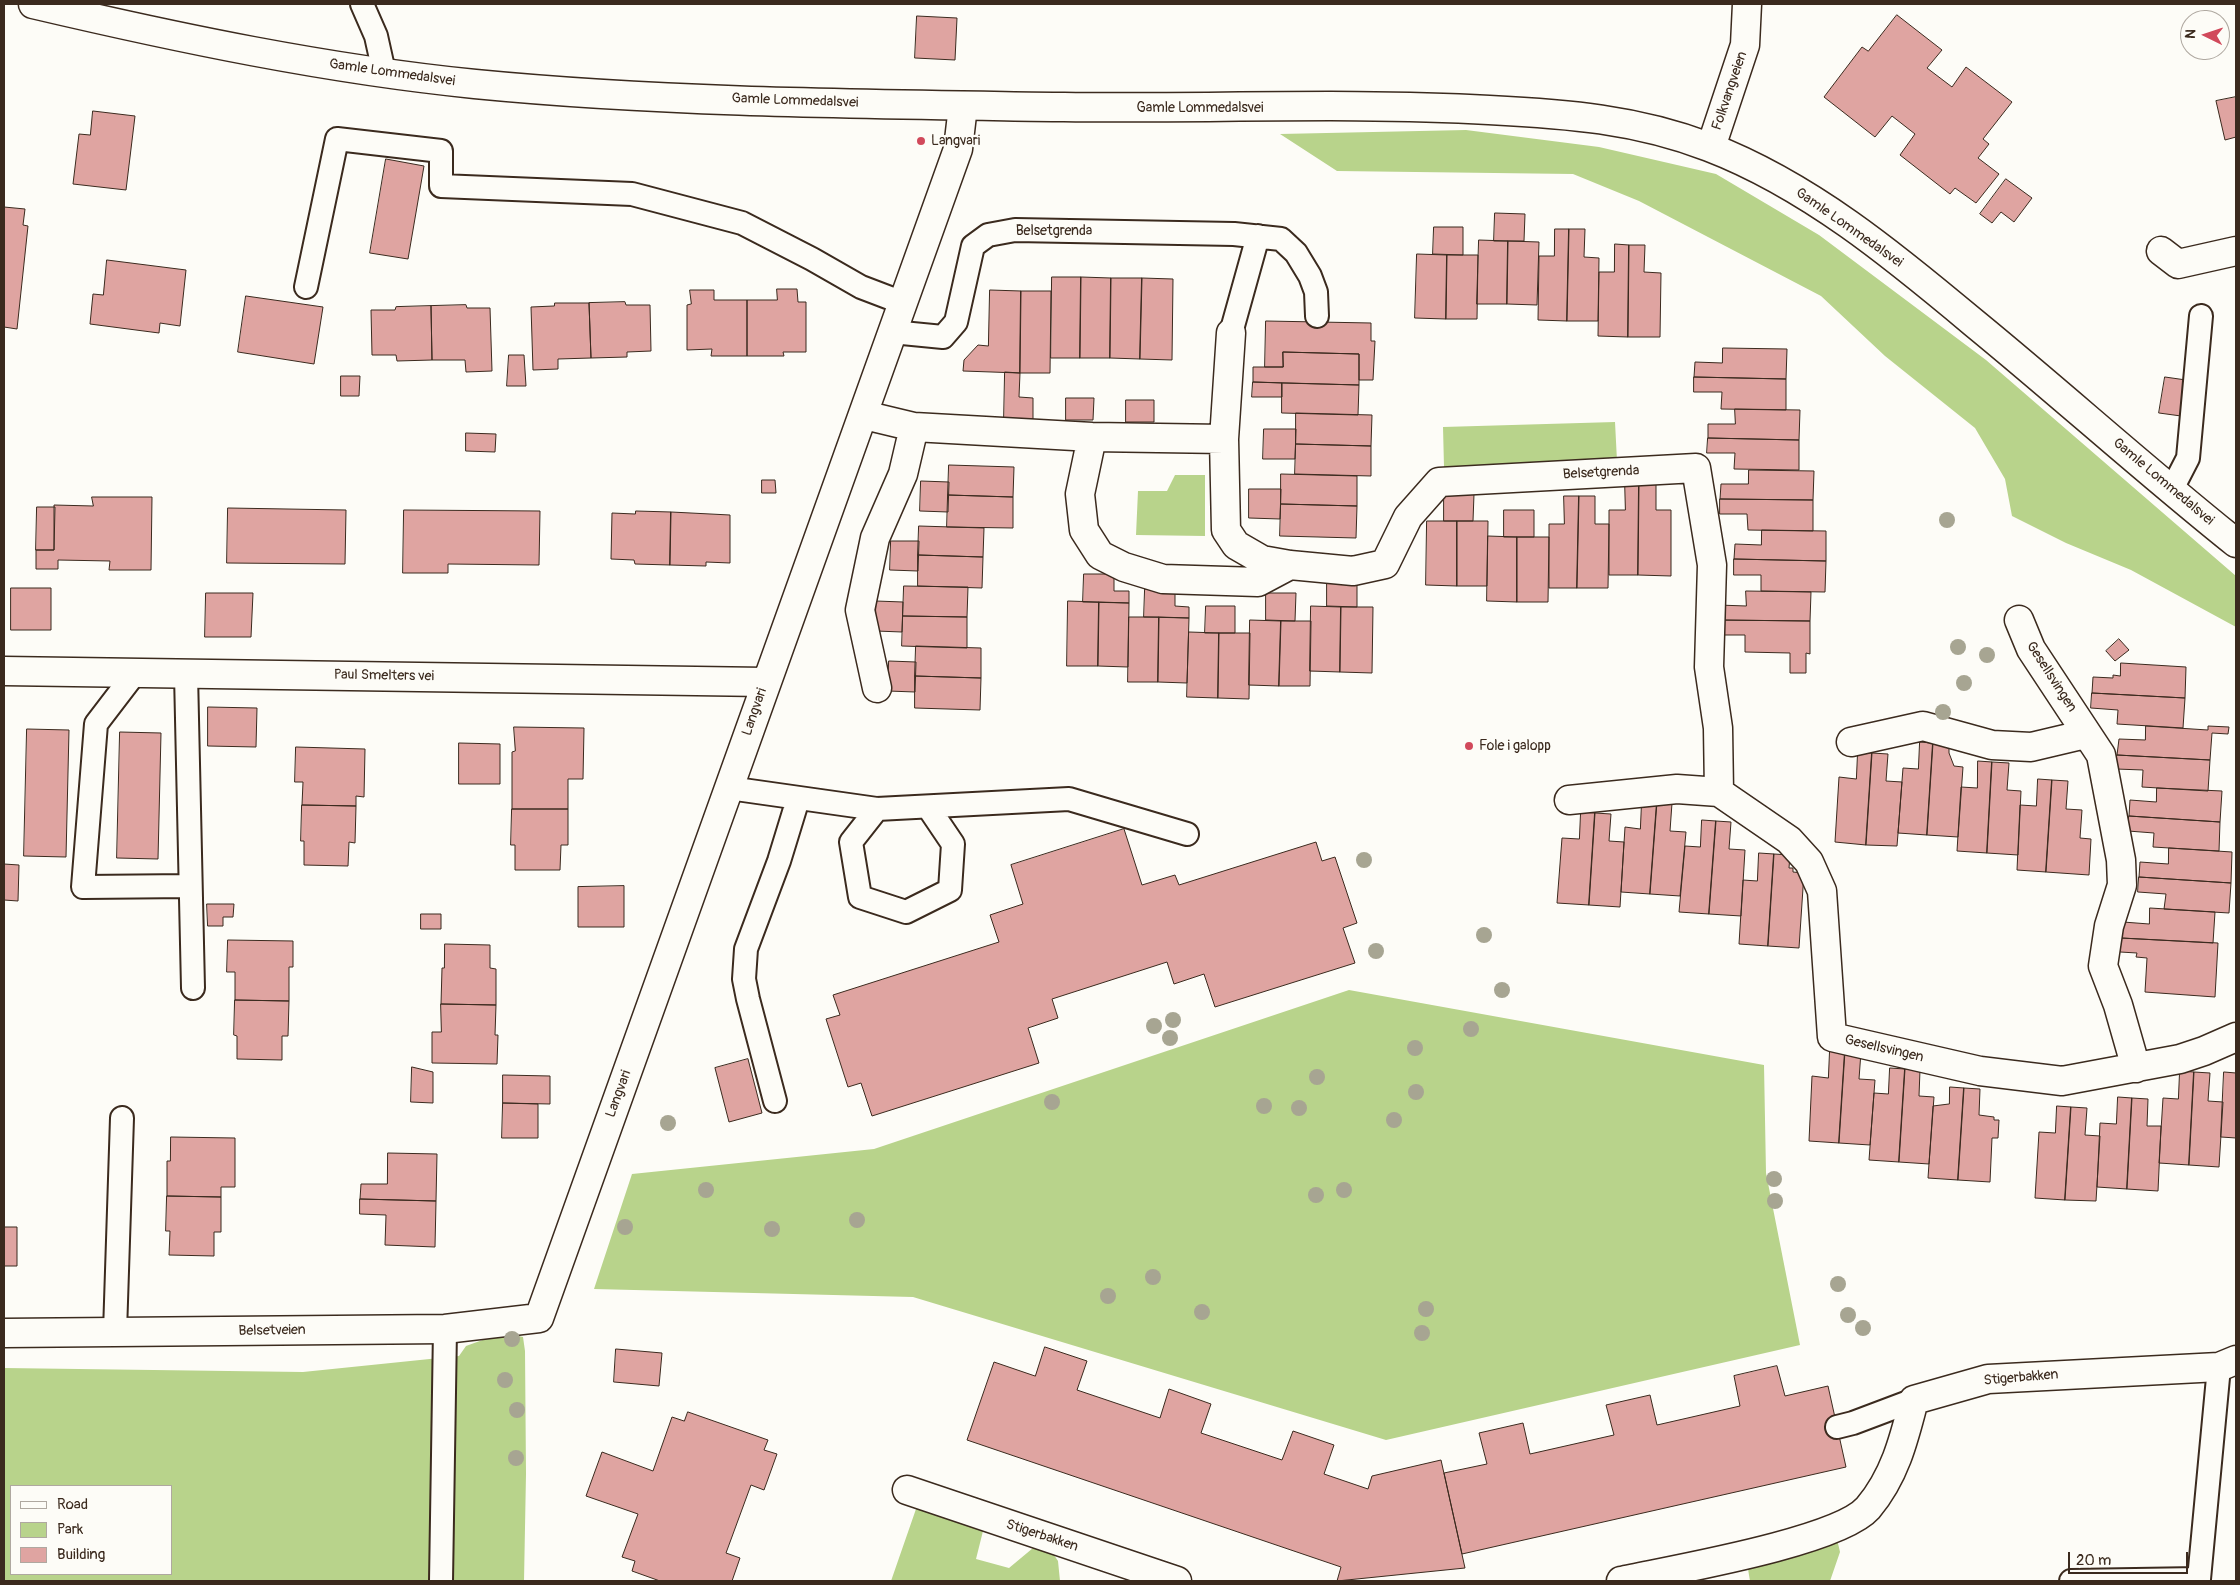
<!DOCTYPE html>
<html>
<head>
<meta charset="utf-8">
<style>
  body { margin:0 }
  #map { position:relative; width:2240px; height:1585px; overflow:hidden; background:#fdfcf7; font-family:Pangolin,sans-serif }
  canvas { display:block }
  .frame { position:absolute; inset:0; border:5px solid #3b2a1e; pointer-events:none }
  .legend { position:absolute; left:10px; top:1485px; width:162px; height:90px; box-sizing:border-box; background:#fdfcf7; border:1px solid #afa8a0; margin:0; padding:6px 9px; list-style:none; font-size:15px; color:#3b2a1e }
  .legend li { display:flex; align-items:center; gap:10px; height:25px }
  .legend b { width:25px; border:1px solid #afa8a0 }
  .north { position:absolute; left:2180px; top:10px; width:50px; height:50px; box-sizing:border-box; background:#fdfcf7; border:1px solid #afa8a0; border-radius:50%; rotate:274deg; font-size:14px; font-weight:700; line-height:20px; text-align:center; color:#3b2a1e }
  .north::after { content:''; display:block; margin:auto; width:18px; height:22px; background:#d1495b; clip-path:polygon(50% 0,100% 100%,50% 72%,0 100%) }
  .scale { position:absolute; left:2068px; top:1552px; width:120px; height:22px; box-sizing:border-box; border:2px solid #3b2a1e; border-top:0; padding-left:6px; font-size:15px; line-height:18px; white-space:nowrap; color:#3b2a1e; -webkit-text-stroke:4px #fdfcf7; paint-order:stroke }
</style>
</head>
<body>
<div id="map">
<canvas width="2240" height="1585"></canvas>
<div class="frame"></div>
<ul class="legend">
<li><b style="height:6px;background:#fdfcf7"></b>Road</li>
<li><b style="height:14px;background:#b8d38b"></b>Park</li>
<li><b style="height:14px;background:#dfa4a1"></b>Building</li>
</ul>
<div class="north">N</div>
<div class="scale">20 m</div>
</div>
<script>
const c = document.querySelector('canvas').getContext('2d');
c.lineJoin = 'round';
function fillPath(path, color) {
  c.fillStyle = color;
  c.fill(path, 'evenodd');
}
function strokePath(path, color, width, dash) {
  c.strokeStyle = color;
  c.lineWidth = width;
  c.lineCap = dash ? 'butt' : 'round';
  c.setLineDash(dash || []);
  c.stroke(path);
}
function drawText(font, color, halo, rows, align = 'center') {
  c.font = font + ' Pangolin,sans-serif';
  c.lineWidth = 4.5;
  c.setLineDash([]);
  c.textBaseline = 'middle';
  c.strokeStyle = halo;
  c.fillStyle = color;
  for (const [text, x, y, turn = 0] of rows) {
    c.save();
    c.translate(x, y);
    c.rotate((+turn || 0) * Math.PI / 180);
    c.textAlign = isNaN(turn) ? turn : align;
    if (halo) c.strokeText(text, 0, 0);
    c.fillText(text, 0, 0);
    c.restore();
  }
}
fillPath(new Path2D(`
  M1466,130L1599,147L1716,174L1819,235L1986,360L2236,576V627L2131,570L2066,543L2012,516L2005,479L1975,428L1885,356L1821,296L1639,201L1573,174L1337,171L1280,134Z
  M1615,422L1617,461L1444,467L1443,427Z
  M1175,475H1205V536L1136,535L1138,491H1167Z
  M1349,990L1764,1065L1766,1173L1800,1345L1386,1440L913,1297L594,1289L632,1174L874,1149Z
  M514,1335L523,1337L525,1351L526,1474L524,1581H4V1368L303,1372L459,1356L466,1346L488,1338ZM11,1486H171V1574H11Z
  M916,1509H927L984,1527L976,1559L1009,1568L1033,1548L1054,1555L1058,1561L1060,1581H891Z
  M1837,1539L1840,1552L1830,1581H1750L1748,1569L1752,1565Z`), '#b8d38b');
const building = new Path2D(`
  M1897,15L1942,50L1927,68L1952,87L1966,67L2012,102L1983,139L1989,144L1978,158L1999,174L1976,203L1955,188L1950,194L1900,155L1915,134L1892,116L1875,137L1824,97L1862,47L1868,51Z
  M917,16L957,18L955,60L915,58Z
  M2189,19H2223V47H2220V20H2190V47Z
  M2236,97V137L2225,140L2216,101Z
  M93,111L135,116L126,190L73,184L79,134L90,135Z
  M386,159L424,166L408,259L370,253Z
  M2006,179L2032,198L2014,222L2001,212L1992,223L1980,214Z
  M4,207L25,209L23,225L28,226L17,329L4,327Z
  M1495,213L1525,214L1524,241H1494Z
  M1434,227H1463V255L1433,254Z
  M1555,229H1569L1567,321L1538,320L1539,256H1554Z
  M1569,229H1585L1584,257L1599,258L1598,321H1567Z
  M1479,240L1508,241L1507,304H1477Z
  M1508,241L1539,242L1537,305L1507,304Z
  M1615,244L1629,245L1628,337L1598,336L1599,272H1614Z
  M1629,245H1645L1644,272L1661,273L1660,337H1628Z
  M1417,254L1447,255L1446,319L1415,318Z
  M1447,255H1478L1477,319H1446Z
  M107,260L186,270L180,326L160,323L159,333L90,324L93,294L103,295Z
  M1052,277H1081L1080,358H1051Z
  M1081,277L1111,278L1110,358H1080Z
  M1111,278H1142L1140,359L1110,358Z
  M1142,278L1173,279L1172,360L1140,359Z
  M777,289H797L798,302H806V352H783L784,356H747V300H777Z
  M690,290H714V300H747V356H711L712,349L687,350V305L691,304Z
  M990,290L1021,291L1020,373L963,371L964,360L978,345L988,346Z
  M1021,291H1051L1050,373H1020Z
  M246,296L323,307L314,364L238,352Z
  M625,302L626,305H650L651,351L627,352V357L591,358L589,303Z
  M555,303H589L591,358L558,359V369L533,370L531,307L554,306Z
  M466,305L467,308H490L492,371L466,372L465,360H432L431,306Z
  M431,306L432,360L397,361L396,355H372L371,310H395L396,307Z
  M1266,321L1371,323V341H1375L1373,380H1359V354L1283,352V367H1265Z
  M1723,348L1787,349L1786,379L1694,377L1695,362L1722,363Z
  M1283,352L1359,354V385L1253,382V367H1283Z
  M509,355H524L526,386H507Z
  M1005,372L1020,373L1019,397L1033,398V419H1004Z
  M341,376H360L359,396H341Z
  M1694,377L1786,379V410L1721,409L1722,392H1694Z
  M2165,377L2186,380L2181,416L2159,413Z
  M1253,382L1282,383V397H1252Z
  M1282,383L1359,385L1358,415L1282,413Z
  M1066,398H1094L1093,420H1066Z
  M1126,400H1154V422H1126Z
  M1735,409L1800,410L1799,440L1708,438V424H1735Z
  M1296,413L1372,415L1371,446L1296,444Z
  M1264,429H1296L1295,459H1263Z
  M466,433L496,434L495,452L466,451Z
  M1708,438L1799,440V470L1734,469L1735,453H1707Z
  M1296,444L1371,446V476L1295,474Z
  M949,465L1014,467L1013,497L948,495Z
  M1749,470L1814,471L1813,500L1720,499L1721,484H1748Z
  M1281,474L1357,476V506L1281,504Z
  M762,480H775L776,493H762Z
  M921,481L949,482L948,512L920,511Z
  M1625,482L1639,483L1638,575H1609V510H1625Z
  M1639,483H1656V510H1671V576L1638,575Z
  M1249,489H1281L1280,519L1249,518Z
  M1444,493L1474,494L1473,521H1444Z
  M948,495L1013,497V528L947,527Z
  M1564,496H1579L1577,588H1549V524H1564Z
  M1579,496H1595V524H1609L1608,588H1577Z
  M92,497H152L151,570H109L110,561L58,560V569H36V550H54V505L93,506Z
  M1720,499L1813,500V531L1748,530L1747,514H1720Z
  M1281,504L1357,506L1356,538L1280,536Z
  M37,507H55L54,550H36Z
  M228,508L346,510L345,564L227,563Z
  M404,510L540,511L539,565L448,564V573H403Z
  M1504,510H1534V537H1504Z
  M636,511L671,512L670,565L635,564L634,560L611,559L612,513L635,514Z
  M671,512L730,515V563L706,562V566L670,565Z
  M1427,521H1457V586L1426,585Z
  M1457,521H1488L1487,586H1457Z
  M919,526L984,528L983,557L918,555Z
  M1762,530L1826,531V561L1734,559L1735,544L1761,545Z
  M1488,536L1517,537V602L1487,601Z
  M1517,537H1549L1548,602H1517Z
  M891,541H919L918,571L890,570Z
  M918,555L983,557L982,588L918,586Z
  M1734,559L1826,561L1825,592L1761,591V575H1734Z
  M1084,574H1114V591H1129V603L1083,602Z
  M1327,579L1357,580V607L1327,606Z
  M904,586L968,587L967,617L903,616Z
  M11,588H51V630H11Z
  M1145,589L1175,590V606L1189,607V618L1144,617Z
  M1746,591L1811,592L1810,621L1718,620V605L1746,606Z
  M206,593H253L251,637H205Z
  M1266,593H1296L1295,621L1266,620Z
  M876,601L903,602L902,632L876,631Z
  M1068,601L1099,602L1098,666H1067Z
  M1099,602L1129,603L1128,667L1098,666Z
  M1206,606H1235V633H1205Z
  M1311,606L1341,607L1340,672L1310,671Z
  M1341,607H1373L1372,673L1340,672Z
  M903,616L967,617V648L902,646Z
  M1129,617H1159L1158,682H1128Z
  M1159,617L1189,618L1187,683L1158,682Z
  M1250,620L1281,621L1279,686L1249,685Z
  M1718,620L1810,621V654L1806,653V673H1790V653L1745,652V635H1717Z
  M1281,621H1311L1310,686H1279Z
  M1189,632L1219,633L1218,698L1187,697Z
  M1219,633H1250L1249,699L1218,698Z
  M2119,639L2129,650L2115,661L2106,651Z
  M916,646L981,648V678L915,676Z
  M889,661L916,662L915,692L888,691Z
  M2121,663L2186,667L2185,698L2092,693L2093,677L2113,678V675L2120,676Z
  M915,676L981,678L980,710L915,708Z
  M2092,693L2185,698L2183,728L2117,724L2118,710L2091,708Z
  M208,707L257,708L256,747L208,746Z
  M2146,726L2208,730V726L2229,727L2228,734L2212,733L2210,760L2117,755L2119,739L2145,740Z
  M514,727L584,728L583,779H568V809H512V752L515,751Z
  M27,729L69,730L66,857L24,856Z
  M120,732L161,733L158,859L117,858Z
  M1920,742L1933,743L1927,835L1898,833L1903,768L1918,769Z
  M459,743L500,744V784H459Z
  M1933,743L1949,744V753L1954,766L1963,767L1958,837L1927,835Z
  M296,747L365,749L364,797L356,796V806L302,805L303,782H295Z
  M1858,752L1872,753L1866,845L1835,842L1839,777L1856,779Z
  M1872,753L1888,754L1886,781L1902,782L1897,846L1866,845Z
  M2117,755L2210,760L2208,791L2142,787L2143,770L2116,769Z
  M1978,761L1992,762L1987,853L1957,851L1961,787L1977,788Z
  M1992,762L2009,763L2007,790L2021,791L2018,855L1987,853Z
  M2038,779L2052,780L2046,872L2017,870L2020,805L2036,806Z
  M2052,780L2068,781L2066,809L2082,810L2080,838L2091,839L2089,875L2046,872Z
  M2157,788L2222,791L2220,822L2129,816L2130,800L2156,802Z
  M1642,801L1657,802L1650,894L1621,892L1625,827L1640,829Z
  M1657,802L1672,803L1670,831L1686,832L1680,896L1650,894Z
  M302,805L356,806L355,843L349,842L348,866L304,865V841H301Z
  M512,809H568V845H561L560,870H515V845H511Z
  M1581,812L1595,813L1589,905L1557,903L1562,838L1579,839Z
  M1595,813L1611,814L1609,841L1624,842L1620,907L1589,905Z
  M2129,816L2220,822L2219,851L2153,847L2154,833L2128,831Z
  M1702,820L1716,821L1709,914L1679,912L1685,846L1700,847Z
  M1716,821L1731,822L1729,849L1745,850L1741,916L1709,914Z
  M1124,829L1142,885L1175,875L1179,885L1316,842L1322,861L1335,857L1357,923L1343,928L1355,963L1215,1007L1204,974L1174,984L1167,962L1052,999L1058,1018L1028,1028L1039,1063L872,1116L861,1083L848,1087L826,1019L840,1015L833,995L999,942L990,915L1023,904L1011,865Z
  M2169,848L2232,852L2231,883L2139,877L2140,862L2168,864Z
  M1759,853L1774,854L1768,946L1739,944L1743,880L1757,881Z
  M1774,854L1790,855L1789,868H1793V872L1804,873L1799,948L1768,946Z
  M4,864L19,865L18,901L4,900Z
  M2139,877L2231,883L2229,913L2164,909L2166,894L2138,892Z
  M624,886V927H578V887Z
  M207,904H234L233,917H223V926H208Z
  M2150,908L2215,912L2213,943L2121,938L2123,922L2149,924Z
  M421,914H441V929H421Z
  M2121,938L2218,943L2215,997L2145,992L2147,958L2136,957L2137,953L2120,952Z
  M228,940L293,941V967H289V1001L235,1000V972H227Z
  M445,944L490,945V968L496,969V1005L441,1004L442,968H444Z
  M235,1000L289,1001L288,1036H282V1060L237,1059V1036L234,1035Z
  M441,1004L496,1005L495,1035H498L497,1064L432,1063V1032H441Z
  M1830,1050L1845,1051L1839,1143L1809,1141L1812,1076L1828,1078Z
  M1845,1051L1861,1052L1859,1079L1875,1080L1870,1145L1839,1143Z
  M748,1059L762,1113L729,1122L715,1068Z
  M412,1067L433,1072V1103L411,1102Z
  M1890,1068L1905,1069L1899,1162L1869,1160L1874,1093L1888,1094Z
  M1905,1069L1920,1070L1919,1096L1934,1097L1929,1164L1899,1162Z
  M2180,1071L2194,1072L2189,1165L2159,1163L2163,1098L2178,1099Z
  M2194,1072L2210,1073L2208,1101L2223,1102L2219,1167L2189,1165Z
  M2224,1072L2236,1073V1138L2221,1137Z
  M503,1075L550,1076V1104L503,1103Z
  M1950,1087L1964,1088L1958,1180L1928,1178L1933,1106L1949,1104Z
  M1964,1088L1980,1089L1979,1115L1994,1117V1120H1999L1998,1138H1992L1990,1182L1958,1180Z
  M2118,1097L2132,1098L2127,1189L2097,1187L2100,1123L2116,1124Z
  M2132,1098L2148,1099L2147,1126H2161L2158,1191L2127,1189Z
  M503,1103L538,1104V1138H502Z
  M2057,1106L2071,1107L2065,1200L2035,1198L2039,1132L2055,1133Z
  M2071,1107L2087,1108L2085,1135L2100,1136L2096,1201L2065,1200Z
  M171,1137L235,1138V1187H221V1197L167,1196V1161H170Z
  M388,1153L437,1154L436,1201L360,1199L361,1184H387Z
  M167,1196L221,1197V1232H214V1256L169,1255L170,1231H166Z
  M360,1199L436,1201L435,1247L385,1245L386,1215L360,1214Z
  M4,1227H17V1266H4Z
  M1045,1347L1087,1361L1077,1390L1160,1418L1169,1389L1211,1404L1201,1433L1282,1460L1293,1431L1334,1445L1324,1474L1368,1489L1372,1476L1441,1460L1465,1568L1337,1581L1341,1567L967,1440L994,1362L1035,1376Z
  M616,1349L662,1353L659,1386L614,1382Z
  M1777,1366L1785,1396L1828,1386L1846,1467L1462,1554L1444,1473L1487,1464L1479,1433L1523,1423L1530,1454L1614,1435L1606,1405L1650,1395L1657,1425L1740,1406L1734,1376Z
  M688,1412L768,1440L764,1450L777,1454L764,1490L751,1485L726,1553L740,1558L732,1581H660L632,1571L635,1561L622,1557L638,1514L586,1496L602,1452L653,1471L672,1417L684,1421Z`);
fillPath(building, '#dfa4a1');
strokePath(building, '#3b2a1e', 1);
const service = new Path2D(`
  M362,4L376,36L384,72
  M306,287L337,139L441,151V186L632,194L742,223L812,259L861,287L903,303
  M892,332L943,337L956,322L973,246L988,235L1015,230L1234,234L1281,239L1296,253L1310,276L1316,292L1317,316
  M1231,333L1258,236
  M2171,491L2188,458L2201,316
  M135,673L96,724L83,887L190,886
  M186,674L193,988
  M729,788L877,809L1069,799L1187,834
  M877,809L851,842L860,897L906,912L950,890L953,844L928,807
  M775,1101L748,999L744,979L746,949L779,861L798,799
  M115,1332L122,1118
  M1837,1427L1853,1423L1914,1400
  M441,1581L445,1329
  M2071,1581L2199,1579L2219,1367`);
const minor = new Path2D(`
  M1711,147L1745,45L1747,4
  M2161,251L2178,264L2236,251
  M1231,333L1224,439L1226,530L1236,545L1262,560L1290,565L1353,571L1385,564L1408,517L1439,482L1696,468L1712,565L1709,667L1718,728L1719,792L1789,840L1809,862L1822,891L1832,1037L1980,1071L2062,1081L2180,1059L2204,1051L2236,1037
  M864,415L914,427L1092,437L1224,439
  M1092,437L1080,494L1084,530L1100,555L1124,567L1163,579L1258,582L1290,565
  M2019,620L2031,649L2101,755L2121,860L2122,885L2109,926L2103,966L2118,1005L2136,1068
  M4,671L765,682
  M877,688L860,610L875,538L903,474L914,427
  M1851,742L1923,726L1992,745L2031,747L2086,734
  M1569,800L1677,789L1719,792
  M4,1333L445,1329L539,1318C678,928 817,538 958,149L963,106
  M907,1490L1177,1581
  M1621,1581C1672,1570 1838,1542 1868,1508C1895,1476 1904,1439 1914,1400L1988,1379L2219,1367L2236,1360`);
const tertiary = new Path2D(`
  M33,4C178,38 326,69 475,84C670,103 868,104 1064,107C1206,109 1348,102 1489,110C1567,114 1636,119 1709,147C1808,185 1894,256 1974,323C2062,395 2147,472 2236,543`);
strokePath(service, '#3b2a1e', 26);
strokePath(minor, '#3b2a1e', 31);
strokePath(tertiary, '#3b2a1e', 31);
strokePath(service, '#fdfcf7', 22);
strokePath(minor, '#fdfcf7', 28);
strokePath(tertiary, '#fdfcf7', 28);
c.fillStyle = '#a7a592';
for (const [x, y] of [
  [1947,520],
  [1958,647],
  [1987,655],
  [1964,683],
  [1943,712],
  [1364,860],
  [1484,935],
  [1376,951],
  [1502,990],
  [1173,1020],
  [1154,1026],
  [1471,1029],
  [1170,1038],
  [1415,1048],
  [1317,1077],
  [1416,1092],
  [1052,1102],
  [1264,1106],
  [1299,1108],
  [1394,1120],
  [668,1123],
  [1774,1179],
  [706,1190],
  [1344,1190],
  [1316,1195],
  [1775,1201],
  [857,1220],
  [625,1227],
  [772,1229],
  [1153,1277],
  [1838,1284],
  [1108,1296],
  [1426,1309],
  [1202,1312],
  [1848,1315],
  [1863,1328],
  [1422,1333],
  [512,1339],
  [505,1380],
  [517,1410],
  [516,1458]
]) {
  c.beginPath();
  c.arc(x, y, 8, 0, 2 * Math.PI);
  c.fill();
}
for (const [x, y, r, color] of [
  [921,141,5,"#d1495b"],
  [1469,746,5,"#d1495b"]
]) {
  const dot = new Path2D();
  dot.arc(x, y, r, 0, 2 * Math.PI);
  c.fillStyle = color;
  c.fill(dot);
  strokePath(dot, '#fdfcf7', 2);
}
drawText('14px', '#3b2a1e', '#fdfcf7', [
  ["Gamle Lommedalsvei",392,73,8],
  ["Folkvangveien",1730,91,-71],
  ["Gamle Lommedalsvei",795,101,2],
  ["Gamle Lommedalsvei",1200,108],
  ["Gamle Lommedalsvei",1849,228,35],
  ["Belsetgrenda",1054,231],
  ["Belsetgrenda",1601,473,-3],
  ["Gamle Lommedalsvei",2163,482,40],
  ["Paul Smelters vei",384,676,1],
  ["Gesellsvingen",2051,677,57],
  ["Langvari",755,712,-71],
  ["Gesellsvingen",1884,1049,13],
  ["Langvari",619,1094,-70],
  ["Belsetveien",272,1331,-1],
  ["Stigerbakken",2021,1378,-5],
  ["Stigerbakken",1042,1536,18]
]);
drawText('14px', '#3b2a1e', '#fdfcf7', [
  ["Langvari",931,141],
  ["Fole i galopp",1479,746]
], 'left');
</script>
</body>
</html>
